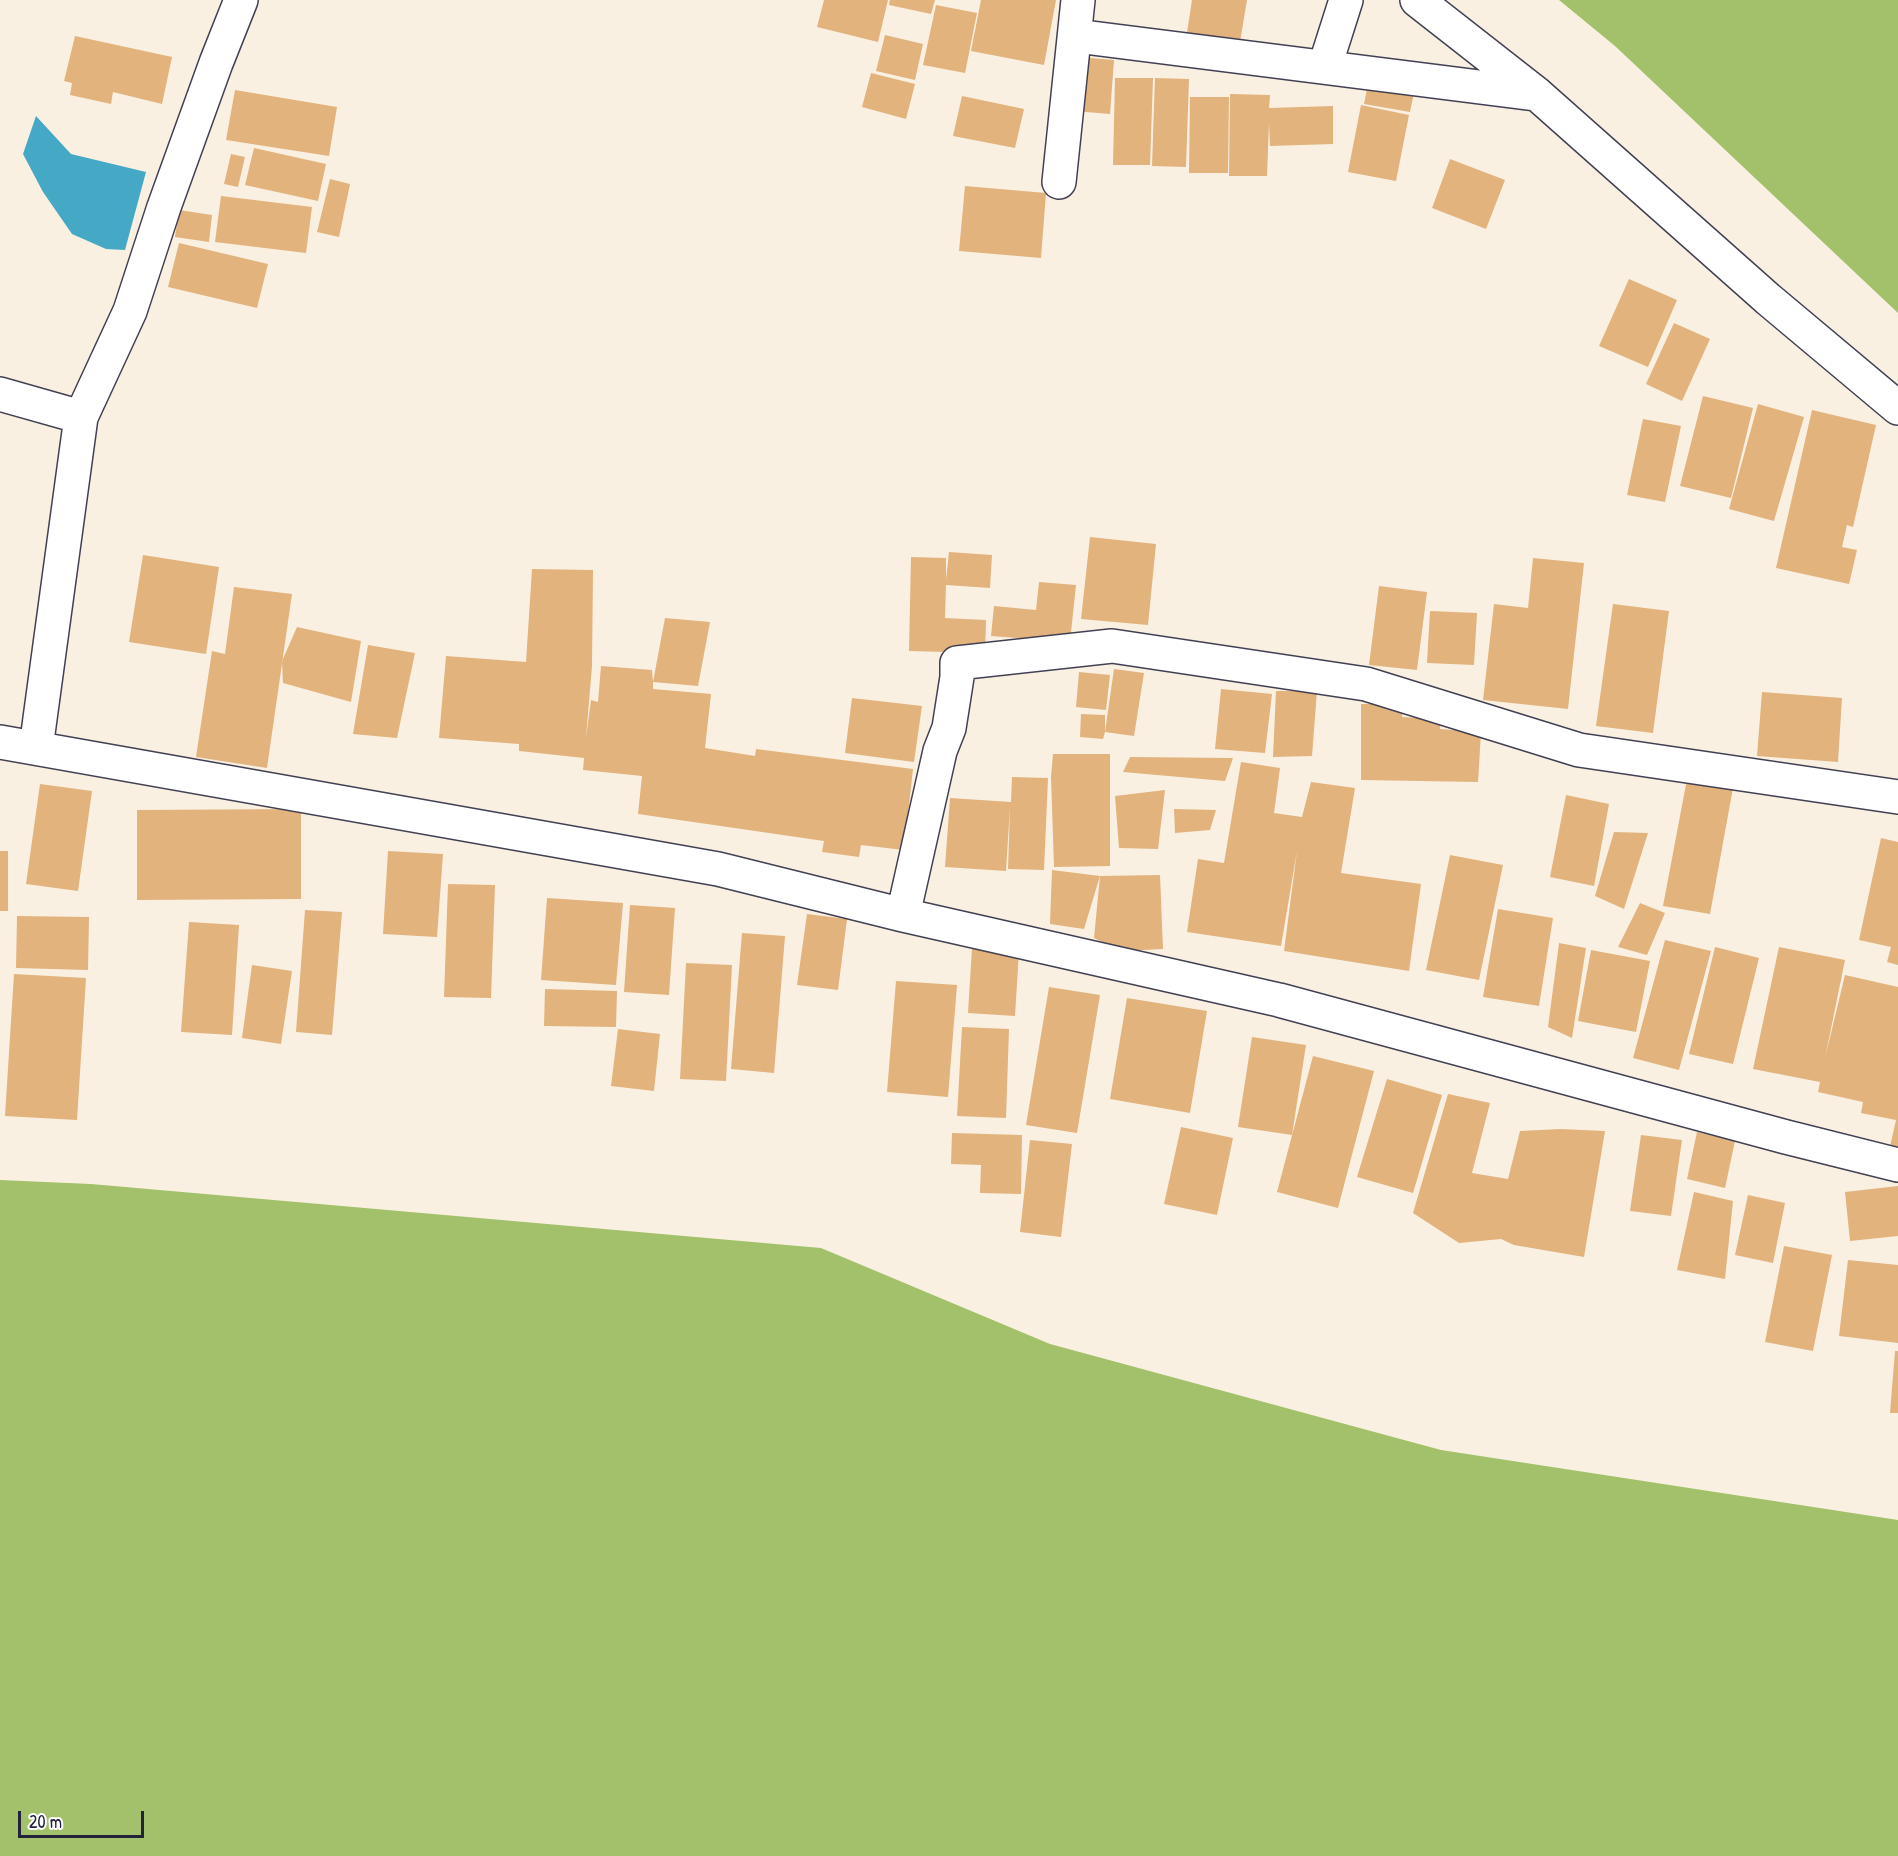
<!DOCTYPE html>
<html>
<head>
<meta charset="utf-8">
<style>
  body { margin:0 }
  #map { position:relative; width:1898px; height:1856px; overflow:hidden; background:#f9f0e2; font-family:"Patrick Hand",sans-serif }
  canvas { display:block }
  .scale { position:absolute; left:18px; top:1811px; width:126px; height:27px; box-sizing:border-box; border:3px solid #22223b; border-top:0; padding-left:8px; font-size:18px; line-height:21px; white-space:nowrap; color:#22223b; -webkit-text-stroke:4px #fff; paint-order:stroke }
</style>
</head>
<body>
<div id="map">
<canvas width="1898" height="1856"></canvas>
<div class="scale">20 m</div>
</div>
<script>
const c = document.querySelector('canvas').getContext('2d');
c.lineJoin = 'round';
function fillPath(path, color) {
  c.fillStyle = color;
  c.fill(path, 'evenodd');
}
function strokePath(path, color, width, dash) {
  c.strokeStyle = color;
  c.lineWidth = width;
  c.lineCap = dash ? 'butt' : 'round';
  c.setLineDash(dash || []);
  c.stroke(path);
}
fillPath(new Path2D(`
  M1559,0H1898V313L1615,46Z
  M0,1180L91,1184L821,1248L1050,1344L1441,1450L1898,1520V1856H0Z`), '#a2c16a');
fillPath(new Path2D(`
  M36,116L71,154L146,172L125,250L106,249L72,234L43,192L23,154Z`), '#45a8c5');
fillPath(new Path2D(`
  M824,0H888L878,42L817,27Z
  M890,0H935L931,14L889,5Z
  M981,0H1056L1044,65L971,51Z
  M1192,0H1247L1239,48L1186,39Z
  M936,5L977,13L965,73L923,65Z
  M885,35L923,44L915,80L876,71Z
  M75,36L172,57L162,104L113,92L111,104L70,95L72,83L64,81Z
  M1078,57L1114,60L1110,114L1074,111Z
  M871,73L915,84L906,119L862,107Z
  M1370,74L1416,83L1410,112L1364,104Z
  M1115,78H1153L1150,165H1113Z
  M1155,78L1189,79L1186,167L1152,166Z
  M235,90L337,107L329,156L226,140Z
  M1230,94L1270,95L1269,108L1333,106V144L1270,146L1269,123L1267,176H1229Z
  M962,96L1024,109L1015,148L953,136Z
  M1190,97H1229L1228,173H1189Z
  M1361,105L1409,115L1396,181L1348,172Z
  M254,148L326,164L318,201L245,185Z
  M231,154L245,157L238,187L224,184Z
  M1450,159L1505,180L1486,229L1432,208Z
  M330,179L350,184L339,237L317,232Z
  M965,186L1046,193L1041,258L959,251Z
  M221,196L312,207L306,253L215,242Z
  M179,210L212,215L209,242L175,237Z
  M179,243L268,264L257,308L168,287Z
  M1629,279L1677,300L1648,367L1599,346Z
  M1674,323L1710,339L1682,401L1646,384Z
  M1703,396L1753,408L1731,498L1680,486Z
  M1758,404L1804,417L1774,521L1729,509Z
  M1812,410L1876,425L1853,527L1847,525L1842,547L1857,550L1849,584L1776,568Z
  M1643,419L1681,426L1665,502L1627,495Z
  M1090,537L1156,544L1148,625L1081,619Z
  M949,552L992,555L990,588L946,585L945,618L986,620L985,653L909,651L911,557L946,558V580Z
  M143,555L219,567L206,654L129,642Z
  M1533,558L1584,563L1568,709L1483,700L1494,604L1528,608Z
  M532,569L593,570L592,666L586,738L591,700L598,702L601,666L652,670L653,682L665,618L710,622L698,686L653,682V689L711,694L705,748L755,756L756,749L913,769L904,850L861,845L859,857L822,852L824,841L638,814L642,776L583,770L584,758L519,751V744L439,738L446,656L526,662Z
  M1039,582L1076,585L1070,642L991,636L994,606L1036,610Z
  M1379,586L1427,592L1417,670L1369,665Z
  M234,587L292,594L267,768L196,757L212,651L225,654Z
  M1613,604L1669,611L1653,733L1596,726Z
  M1430,611L1477,613L1474,665L1427,663Z
  M297,627L361,641L351,702L283,683L282,661Z
  M368,645L415,653L397,738L353,734Z
  M1114,669L1144,673L1134,736L1105,732L1103,739L1080,737L1081,714L1105,715V732Z
  M1079,672L1110,675L1106,710L1076,707Z
  M1221,689L1272,694L1265,753L1215,749Z
  M1276,691H1317L1312,756L1273,757Z
  M1762,692L1842,698L1838,762L1757,756Z
  M852,698L922,706L914,762L845,753Z
  M1361,704H1403L1402,717L1441,719L1440,729L1481,732L1478,782L1361,780Z
  M1053,754H1110V866L1054,867L1051,777Z
  M1130,757L1233,758L1225,781L1123,772Z
  M1241,762L1280,768L1274,813L1302,817L1311,782L1355,788L1341,873L1421,884L1409,971L1284,951L1297,851L1281,946L1187,932L1198,859L1224,863Z
  M1012,777L1048,778L1044,870L1008,869L1010,807L1006,871L945,867L950,798L1011,802Z
  M1687,779L1733,788L1710,914L1663,906Z
  M40,784L92,791L78,891L26,884Z
  M1165,790L1158,849L1119,848L1115,796Z
  M1566,795L1609,804L1594,886L1550,877Z
  M301,809V899L137,900V810Z
  M1174,809L1216,810L1210,830L1175,833Z
  M1614,832L1648,833L1624,909L1595,896Z
  M1881,838L1898,842V965L1887,962L1891,947L1859,940Z
  M0,851H8V911H0Z
  M388,851L443,854L437,937L383,934Z
  M1450,855L1503,865L1479,980L1426,970Z
  M1052,870L1100,876L1084,929L1050,924Z
  M1160,875L1163,949L1121,951L1094,938L1100,876Z
  M448,884L495,885L491,998L444,997Z
  M547,898L623,903L616,985L541,980Z
  M1640,903L1665,913L1647,955L1618,947Z
  M630,905L675,908L669,995L624,992Z
  M1498,909L1553,918L1539,1006L1483,997Z
  M305,910L342,912L332,1035L296,1032Z
  M807,914L847,919L838,990L797,985Z
  M17,916L89,917L88,970L16,968Z
  M189,922L239,925L232,1035L181,1032Z
  M742,933L785,936L774,1073L731,1069Z
  M1665,940L1711,951L1679,1070L1633,1058Z
  M1559,943L1586,948L1572,1038L1548,1027Z
  M1715,947L1759,958L1733,1064L1689,1054Z
  M1779,947L1845,960L1825,1058L1845,975L1898,987V1153L1889,1151L1896,1120L1861,1113L1863,1102L1818,1092L1820,1082L1753,1069Z
  M972,948L1019,951L1015,1016L968,1013Z
  M1591,950L1650,961L1636,1032L1578,1021Z
  M686,963L732,965L726,1081L680,1079Z
  M252,965L292,971L281,1044L242,1038Z
  M14,974L86,978L77,1120L5,1116Z
  M896,981L957,985L948,1097L887,1092Z
  M1049,987L1100,995L1077,1133L1026,1125Z
  M545,989L617,991L616,1027L544,1026Z
  M1127,998L1207,1011L1190,1113L1110,1099Z
  M962,1027L1009,1029L1006,1118L957,1116Z
  M618,1029L660,1034L654,1091L611,1086Z
  M1252,1037L1306,1045L1292,1135L1238,1127Z
  M1313,1056L1374,1071L1338,1208L1277,1192Z
  M1387,1079L1442,1095L1413,1193L1357,1177Z
  M1448,1094L1490,1103L1472,1173L1508,1179L1520,1131L1560,1129L1605,1131L1584,1257L1514,1245L1501,1239L1459,1243L1413,1213Z
  M1181,1127L1233,1138L1217,1215L1164,1204Z
  M1697,1132L1735,1141L1725,1188L1687,1179Z
  M952,1133L1022,1135L1021,1194L980,1193L981,1165L951,1164Z
  M1641,1135L1682,1140L1671,1216L1630,1211Z
  M1030,1140L1072,1144L1061,1237L1020,1232Z
  M1898,1186V1236L1850,1241L1845,1192Z
  M1694,1192L1733,1201L1725,1279L1677,1270Z
  M1748,1195L1785,1203L1773,1263L1735,1255Z
  M1784,1246L1832,1255L1813,1351L1765,1342Z
  M1848,1260L1898,1265V1343L1839,1336Z
  M1895,1351H1898V1413H1890Z`), '#e2b37d');
const minor = new Path2D(`
  M1417,0L1537,94L1768,299L1898,408
  M1076,36L1535,94
  M1325,66L1346,0
  M1059,182L1078,0
  M0,394L81,417
  M0,742L718,869L903,915L1279,1000L1786,1137L1898,1165
  M36,748L81,417L130,311L164,207L216,63L241,0
  M903,915L940,751L949,728L957,677V663L1112,646L1366,684L1579,750L1898,797`);
strokePath(minor, '#424154', 36);
strokePath(minor, '#fff', 33);
</script>
</body>
</html>
